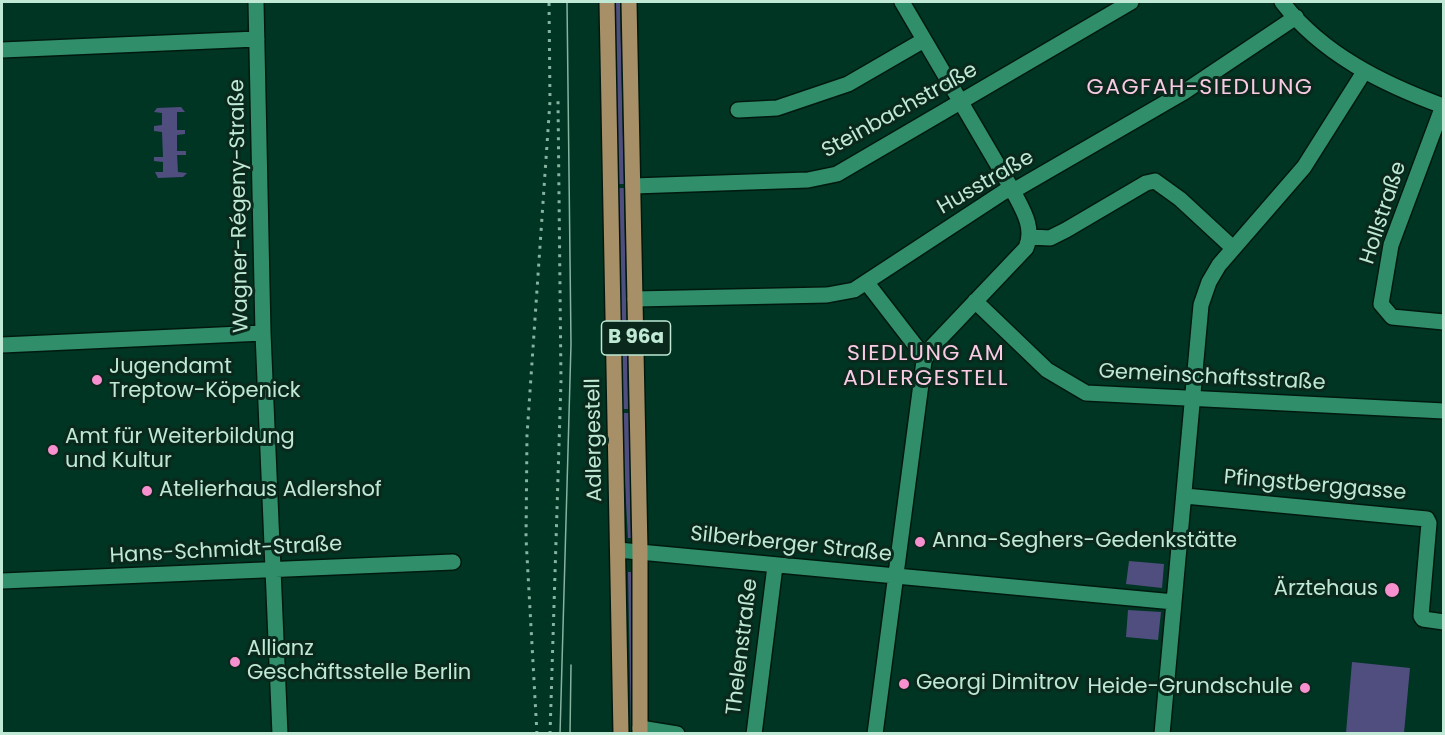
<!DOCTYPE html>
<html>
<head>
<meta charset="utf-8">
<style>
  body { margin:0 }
  #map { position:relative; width:1445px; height:735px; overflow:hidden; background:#003523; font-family:Poppins,sans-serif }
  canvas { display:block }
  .frame { position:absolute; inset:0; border:3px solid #bfe9d5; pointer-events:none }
</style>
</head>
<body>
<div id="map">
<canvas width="1445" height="735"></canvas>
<div class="frame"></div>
</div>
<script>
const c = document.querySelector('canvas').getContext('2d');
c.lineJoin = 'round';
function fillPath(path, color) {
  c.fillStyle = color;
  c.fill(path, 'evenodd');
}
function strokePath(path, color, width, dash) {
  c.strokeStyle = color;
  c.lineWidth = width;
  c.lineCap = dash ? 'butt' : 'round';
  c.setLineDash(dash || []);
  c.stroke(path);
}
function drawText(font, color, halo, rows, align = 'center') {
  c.font = font + ' Poppins,sans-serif';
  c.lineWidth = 6;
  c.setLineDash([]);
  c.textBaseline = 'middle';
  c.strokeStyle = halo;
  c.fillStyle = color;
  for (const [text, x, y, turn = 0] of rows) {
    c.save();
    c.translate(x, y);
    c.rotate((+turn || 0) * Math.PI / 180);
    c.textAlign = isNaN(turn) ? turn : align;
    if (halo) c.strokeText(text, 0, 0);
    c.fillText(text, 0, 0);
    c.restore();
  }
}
fillPath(new Path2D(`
  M613,2H620L624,184H616Z
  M181,107L185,112H177V130H185V134L177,135V151H186V155H177L178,172L187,173L183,177L158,178L155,172H163V162L154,161V157H163L162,132L154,131V126L162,125V113L154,112L157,108Z
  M617,188H624L628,409H621Z
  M621,413H629L631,538H628Z
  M1129,561L1164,564L1162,588L1126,584Z
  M628,572H632L635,734L631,733Z
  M1128,610L1161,612L1158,640L1126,637Z
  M1352,662L1410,668L1404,733H1346Z`), '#504e7f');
const minor = new Path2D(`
  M256,2L263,333L280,734
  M1282,2C1322,54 1383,84 1443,106L1391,245L1381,304L1392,317L1444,322
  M2,50L257,39
  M738,110L777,108L848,84L924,40
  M633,186L808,180L837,174L1131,2
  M1030,237L1050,238L1066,230L1146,183L1155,181L1180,199L1233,248
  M867,283L925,358
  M635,299L827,295L854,290L1005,191H1013L1184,92L1296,17
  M975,301L1047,370L1086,393L1444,411
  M2,345L263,333
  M1185,496L1427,519L1429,523L1421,616L1423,619L1444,622
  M618,550L1174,602
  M2,581L453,562
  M640,728L677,734
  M754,734L775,566
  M875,734L924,361L931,348L1026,248C1035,227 1022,209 1013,191L902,2
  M1162,734L1201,305L1209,282L1219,265L1304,167L1364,72`);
const major = new Path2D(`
  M607,2L621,734
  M629,2L640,551V734`);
strokePath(minor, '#00190f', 18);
strokePath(major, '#00190f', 18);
strokePath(minor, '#308e6b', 15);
strokePath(major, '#a79067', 15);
strokePath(new Path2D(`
  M560,734L571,344L567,2
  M570,734L571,665`), '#87b4a1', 1.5);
strokePath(new Path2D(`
  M537,734L526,538L527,435L550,101L549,2
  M550,734L561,381L558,101`), '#87b4a1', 3, [3, 6]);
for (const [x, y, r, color] of [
  [97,380,6,"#f790ce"],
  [53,450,6,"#f790ce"],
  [147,491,6,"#f790ce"],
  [920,542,6,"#f790ce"],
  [1392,590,8,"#f790ce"],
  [235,662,6,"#f790ce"],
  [904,684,6,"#f790ce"],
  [1305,688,6,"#f790ce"]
]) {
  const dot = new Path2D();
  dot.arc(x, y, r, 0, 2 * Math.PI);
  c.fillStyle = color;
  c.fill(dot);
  strokePath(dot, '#0a281c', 2);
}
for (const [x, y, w] of [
  [636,338,69]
]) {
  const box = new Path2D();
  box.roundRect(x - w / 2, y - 17, w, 34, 4.5);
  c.fillStyle = '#0a281c';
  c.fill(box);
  strokePath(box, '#bfe9d5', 1.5);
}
drawText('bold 20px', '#bfe9d5', null, [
  ["B 96a",636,338]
]);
drawText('21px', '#bfe9d5', '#0a281c', [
  ["Steinbachstraße",900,111,-29],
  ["Husstraße",986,183,-30],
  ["Wagner-Régeny-Straße",240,206,-91],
  ["Hollstraße",1384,213,-72],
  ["Gemeinschaftsstraße",1212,378,3],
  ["Adlergestell",595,440,-91],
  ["Pfingstberggasse",1315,486,5],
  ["Silberberger Straße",791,545,6],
  ["Hans-Schmidt-Straße",226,551,-3],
  ["Thelenstraße",743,647,-83]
]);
drawText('21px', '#bfe9d5', '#0a281c', [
  ["Jugendamt",109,368],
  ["Treptow-Köpenick",109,392],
  ["Amt für Weiterbildung",65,438],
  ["und Kultur",65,462],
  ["Atelierhaus Adlershof",159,491],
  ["Anna-Seghers-Gedenkstätte",932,542],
  ["Ärztehaus",1378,590,"right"],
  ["Allianz",247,650],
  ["Geschäftsstelle Berlin",247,674],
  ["Georgi Dimitrov",916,684],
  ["Heide-Grundschule",1293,688,"right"]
], 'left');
c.letterSpacing = '1.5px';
drawText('22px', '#f9cbe4', '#0a281c', [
  ["GAGFAH-SIEDLUNG",1200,88],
  ["SIEDLUNG AM",926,354],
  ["ADLERGESTELL",926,379]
]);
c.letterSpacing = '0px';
</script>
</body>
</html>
